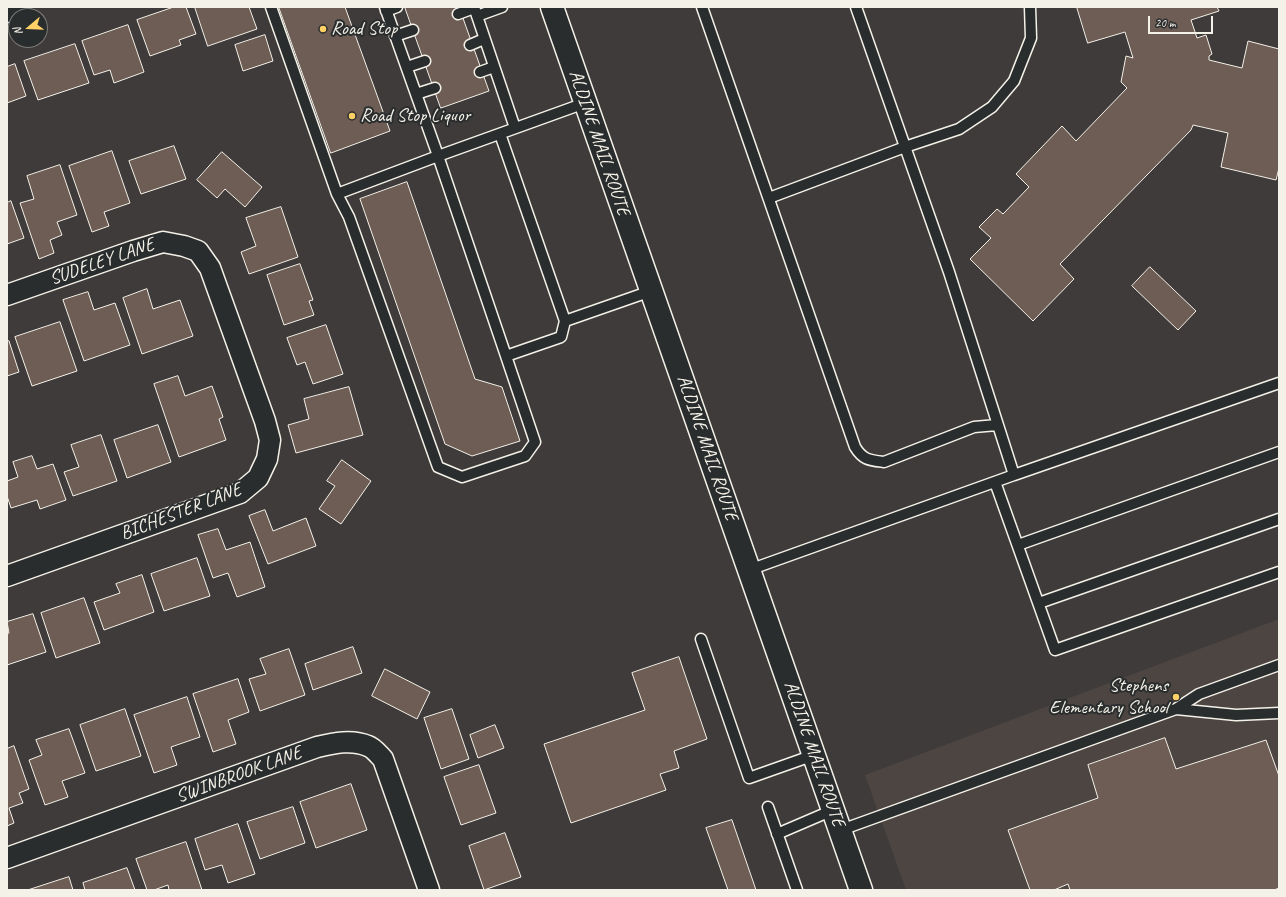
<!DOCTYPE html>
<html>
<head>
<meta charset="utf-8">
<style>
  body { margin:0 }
  #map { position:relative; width:1286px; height:897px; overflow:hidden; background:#3e3b3a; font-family:Caveat,sans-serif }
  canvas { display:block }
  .frame { position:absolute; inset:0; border:8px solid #f4f1e8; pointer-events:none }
  .north { position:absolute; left:8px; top:8px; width:40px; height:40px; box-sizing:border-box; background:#2a2d2e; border:1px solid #7b7b78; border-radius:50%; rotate:251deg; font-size:11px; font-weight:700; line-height:16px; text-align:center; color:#f4f1e8 }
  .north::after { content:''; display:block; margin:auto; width:14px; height:18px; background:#ffd166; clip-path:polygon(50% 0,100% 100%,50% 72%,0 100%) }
  .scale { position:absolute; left:1148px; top:16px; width:65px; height:18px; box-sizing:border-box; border:2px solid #f4f1e8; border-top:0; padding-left:5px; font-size:12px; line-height:14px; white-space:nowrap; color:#f4f1e8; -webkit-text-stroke:3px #2a2d2e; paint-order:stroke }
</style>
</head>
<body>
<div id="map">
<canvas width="1286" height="897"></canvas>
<div class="frame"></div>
<div class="north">N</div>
<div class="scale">20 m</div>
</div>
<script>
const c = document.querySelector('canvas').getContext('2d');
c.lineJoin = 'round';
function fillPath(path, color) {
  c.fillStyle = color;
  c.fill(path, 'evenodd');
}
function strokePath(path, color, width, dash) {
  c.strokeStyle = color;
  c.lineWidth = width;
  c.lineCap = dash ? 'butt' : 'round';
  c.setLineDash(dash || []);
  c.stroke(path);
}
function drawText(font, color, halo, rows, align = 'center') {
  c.font = font + ' Caveat,sans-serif';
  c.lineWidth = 4;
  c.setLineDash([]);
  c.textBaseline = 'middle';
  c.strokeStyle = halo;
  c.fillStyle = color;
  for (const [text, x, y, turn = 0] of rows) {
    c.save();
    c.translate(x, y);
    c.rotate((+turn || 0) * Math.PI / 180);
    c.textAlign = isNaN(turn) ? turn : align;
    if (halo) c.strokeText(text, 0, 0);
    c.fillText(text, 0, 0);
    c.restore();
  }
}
fillPath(new Path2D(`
  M1279,619V890H906L865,775Z`), '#4c4542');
const building = new Path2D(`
  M174,7H186L196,34L179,40L181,45L150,56L137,20Z
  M195,7H249L257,29L208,46Z
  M279,7H345L390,131L331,153Z
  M405,7H459L489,91L441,108Z
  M1077,7H1217L1219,11L1191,20L1197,38L1206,35L1212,54L1209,56V60L1242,68L1248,41L1279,49V168L1276,180L1221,167L1228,133L1193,125L1191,130L1060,264L1074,279L1033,321L970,259L991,238L979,227L997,209L1003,214L1029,187L1016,174L1062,126L1076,141L1127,88L1121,82L1126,56L1133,58L1125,32L1088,43Z
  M128,25L144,72L114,83L110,70L94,75L82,41Z
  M265,35L273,61L243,71L235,45Z
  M75,44L89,83L38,100L24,61Z
  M15,64L26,96L7,103V67Z
  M174,146L186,179L141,194L129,161Z
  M112,151L130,203L104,212L109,226L92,232L69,166Z
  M222,152L262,187L245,207L225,189L217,198L197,180Z
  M60,165L77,215L57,222L62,235L50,240L54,253L39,259L20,203L34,199L27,176Z
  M407,182L475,379L502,387L520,441L472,456L445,444L360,199Z
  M11,201L24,238L7,244V203Z
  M281,207L298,257L249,274L241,252L256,246L246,218Z
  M300,264L313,300L309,301L314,315L284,325L267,275Z
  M1150,267L1196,311L1178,330L1132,286Z
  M147,289L153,309L180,300L193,336L142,354L123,298Z
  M88,292L94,310L115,303L130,345L84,361L63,300Z
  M60,322L77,371L32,386L15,337Z
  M326,325L343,374L313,384L305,362L297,365L287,338Z
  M9,341L19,372L7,376V342Z
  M178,376L185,396L212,386L223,417L219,419L226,440L179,457L154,384Z
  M349,387L363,435L296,453L288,425L309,419L304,399Z
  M158,425L171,462L127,478L114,440Z
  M101,435L117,481L73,496L64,472L79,467L71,445Z
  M32,456L37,469L53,464L66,500L40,509L37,500L11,508L7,496V481L18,477L13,462Z
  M342,460L371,481L341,524L319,509L335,486L327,481Z
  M265,510L273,531L306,518L316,546L268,564L249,516Z
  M218,529L226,550L250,542L265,587L237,597L228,573L213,578L198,535Z
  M197,558L210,596L164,611L151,574Z
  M142,575L154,612L104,630L94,602L120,593L116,584Z
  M84,598L100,643L56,658L41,613Z
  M33,614L46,652L7,665V634L9,633L7,622Z
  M353,647L362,673L313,690L305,664Z
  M289,649L305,695L260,711L249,679L266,674L260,659Z
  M679,657L707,739L674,751L679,768L660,774L666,790L571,823L544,744L645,710L632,673Z
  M385,669L430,692L417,719L372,696Z
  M238,679L249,712L228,720L236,744L213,752L193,694Z
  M187,697L200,737L171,747L177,765L154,773L134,715Z
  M125,709L141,756L96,771L80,725Z
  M452,709L469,759L441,769L424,718Z
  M495,725L504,748L478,758L470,735Z
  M69,729L85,773L62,781L68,797L45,805L29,760L42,755L36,740Z
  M1165,738L1176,769L1266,740L1279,776V888L1274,890H1070L1068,884L1054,890H1030L1008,830L1098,798L1088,765Z
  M14,746L29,789L19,793L23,803L9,808L14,823L7,826V749Z
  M479,765L496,813L461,825L444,777Z
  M351,784L367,830L316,848L300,802Z
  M293,807L305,843L260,859L247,822Z
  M732,820L756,890H728L706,828Z
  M238,824L255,874L228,883L222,865L205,870L195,839Z
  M505,833L521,877L484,890L469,846Z
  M186,842L202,890H169L168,885L154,890H147L136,859Z
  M127,868L135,890H85L83,883Z
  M69,877L73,890H28Z`);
fillPath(building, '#6d5d55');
strokePath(building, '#f4f1e8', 1);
const service = new Path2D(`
  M271,7L337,194L349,217L438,467L462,477L525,456L535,442L506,356
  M385,7L436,150L506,356L561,337L565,321L651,291
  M474,7L515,128
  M702,7L855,447C863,460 869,460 884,462L974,427L997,425
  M386,11L397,7
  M458,14L474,8
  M477,16L502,7
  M395,36L413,30
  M470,45L484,39
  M407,67L425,61
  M480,72L494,67
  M416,94L435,88
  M500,134L565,321
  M337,194L438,156L585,103
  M769,198L905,147L959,129L992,107L1014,81L1031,38L1030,7
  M1014,475L1279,383
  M995,482L1055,650L1279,572
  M1018,545L1279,452
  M749,570L1014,475L949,272L856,7
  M1039,603L1279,519
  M701,639L749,778L814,755
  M1279,665L1199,694L1176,709L1236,715L1279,713
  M768,807L797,890
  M841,830L1176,709
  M777,834L833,810`);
const minor = new Path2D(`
  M7,12L20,7
  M7,295L133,251L163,242L184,246L198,251L210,268L265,421L270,440L267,459L258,478L240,493L7,576
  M7,858L317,747C334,743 352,739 368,746C374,748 379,755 383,759L429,890`);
const secondary = new Path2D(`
  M552,7L861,890`);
strokePath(service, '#f4f1e8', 13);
strokePath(minor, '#f4f1e8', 23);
strokePath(secondary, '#f4f1e8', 25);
strokePath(service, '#2a2d2e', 10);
strokePath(minor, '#2a2d2e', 20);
strokePath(secondary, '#2a2d2e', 22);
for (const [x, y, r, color] of [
  [323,29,4,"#ffd166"],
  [352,116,4,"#ffd166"],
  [1176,697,4,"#ffd166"]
]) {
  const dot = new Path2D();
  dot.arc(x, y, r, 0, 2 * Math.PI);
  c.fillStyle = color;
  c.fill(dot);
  strokePath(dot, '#2a2d2e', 1.5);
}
drawText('19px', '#f4f1e8', '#2a2d2e', [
  ["Road Stop",331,29],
  ["Road Stop Liquor",360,116],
  ["Stephens",1168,686,"right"],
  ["Elementary School",1168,708,"right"]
], 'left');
drawText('19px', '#f4f1e8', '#2a2d2e', [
  ["ALDINE MAIL ROUTE",599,143,71],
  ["SUDELEY LANE",102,262,-19],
  ["ALDINE MAIL ROUTE",707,448,71],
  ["BICHESTER LANE",181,512,-21],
  ["ALDINE MAIL ROUTE",814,754,71],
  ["SWINBROOK LANE",239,775,-20]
]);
</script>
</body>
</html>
